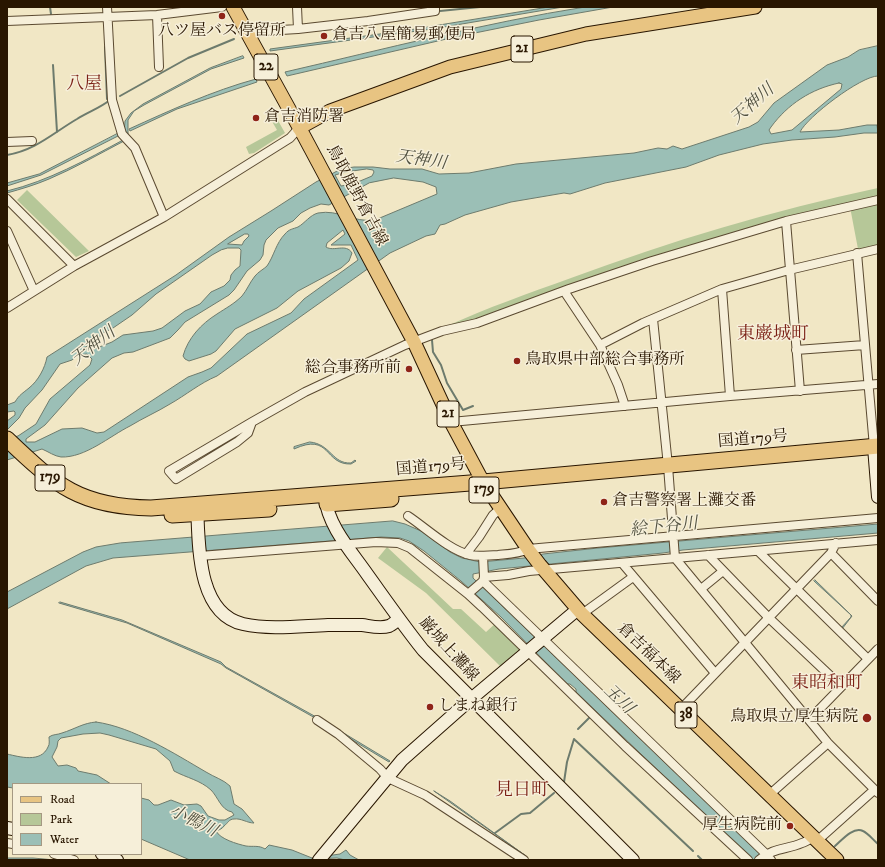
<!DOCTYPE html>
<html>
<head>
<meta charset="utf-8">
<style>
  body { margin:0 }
  #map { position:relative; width:885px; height:867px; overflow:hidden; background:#f1e7c5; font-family:"IM FELL DW Pica",serif }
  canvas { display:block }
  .frame { position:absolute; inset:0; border:8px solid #291600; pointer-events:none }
  .legend { position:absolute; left:12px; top:783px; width:130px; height:72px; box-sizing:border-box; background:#f6efd9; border:1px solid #a49882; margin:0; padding:5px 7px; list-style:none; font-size:12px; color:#291600 }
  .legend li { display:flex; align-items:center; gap:8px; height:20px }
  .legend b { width:20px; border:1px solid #a49882 }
</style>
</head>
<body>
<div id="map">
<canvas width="885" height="867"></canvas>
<div class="frame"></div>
<ul class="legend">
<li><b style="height:5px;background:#e8c482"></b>Road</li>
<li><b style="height:11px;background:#b6c798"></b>Park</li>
<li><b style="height:11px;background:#9bbfb6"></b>Water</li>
</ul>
</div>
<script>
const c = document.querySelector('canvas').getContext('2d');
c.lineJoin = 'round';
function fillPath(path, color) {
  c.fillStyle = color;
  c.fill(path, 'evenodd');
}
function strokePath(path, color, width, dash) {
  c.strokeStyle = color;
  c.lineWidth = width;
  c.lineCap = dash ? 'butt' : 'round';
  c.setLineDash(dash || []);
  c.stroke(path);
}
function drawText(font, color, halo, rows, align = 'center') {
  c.font = font + ' "IM FELL DW Pica","Noto Serif JP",serif';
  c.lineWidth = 3;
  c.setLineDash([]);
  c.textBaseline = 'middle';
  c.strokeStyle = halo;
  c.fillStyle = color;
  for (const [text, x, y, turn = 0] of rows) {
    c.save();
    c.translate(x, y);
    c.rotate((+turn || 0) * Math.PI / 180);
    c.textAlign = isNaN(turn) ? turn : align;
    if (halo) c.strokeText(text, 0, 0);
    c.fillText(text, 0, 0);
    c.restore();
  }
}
fillPath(new Path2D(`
  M271,108L285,133L254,153L249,154L246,147L277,130L266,111Z
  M878,188V198L765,226L478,322L447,326C487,308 529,293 571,278C671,241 773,210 878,188Z
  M27,190L89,251L76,257L17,200Z
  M878,202V246L858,249L850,207Z
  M387,547L453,609H461L486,632L496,623L521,648L500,666L426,593L378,558Z`), '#b6c798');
const water = new Path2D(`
  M549,7H563L432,29L270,51V49L409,30Z
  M585,7H613L539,20L455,37L287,76L285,72C385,49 484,23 585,7Z
  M878,46V76C861,76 807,117 800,132L839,130L867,125H877L878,133H864L835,137L792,140L763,144L719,155L686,167L605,183L570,194L564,193L511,202L465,215L445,224L440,225L435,234L426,236L390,253L217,376C200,383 186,395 170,404C157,412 143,418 130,426C110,436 85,458 61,457C54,456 49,452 42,449L7,460V439L18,436L36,424L50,399L90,365L92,359L87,354L78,355L72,360L60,364L42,390L25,408L19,418L7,430V421L15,415V412L14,411L7,412V405L15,402C19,395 23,393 29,388C38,381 45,368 47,357L176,275L229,237L271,211L316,182L341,169L354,167H373L390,169H422L439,174L469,173L516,164L634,153L658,148L667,149L673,146L682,149L749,127L758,122L774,103L827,65L848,57L859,50ZM839,83L842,84L841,89L792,130L771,134L769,130L771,127C788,104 811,89 839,83ZM367,169L373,170L374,172L372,176L353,184L341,186L335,175L346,172ZM394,178L423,182L436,187L437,194L375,220C353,223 339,209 318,213C310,215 305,223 298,227C293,229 289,229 285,234C276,243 274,256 267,266C264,269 258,272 255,276C250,282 247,290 242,296C234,304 226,308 217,314C201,324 188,338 183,356L185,359L189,361L211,354L216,351L235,329L277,308L298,291L341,268L349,261L352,253C346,243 334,252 326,247L327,243L343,230L345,234L331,245H351L358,260L304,299L291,313L247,334L211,368L202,372L188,377L104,432L97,433L82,428L62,429L35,442H26V439L45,425L78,388L112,358L124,353L133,352L170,338L178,330L185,322L229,295L234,290L247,271L260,260L263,255L264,245L266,240L278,228L293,221L301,213L310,208L321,204L329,205L369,183ZM245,234H248L249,236L244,241L242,245L228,244ZM228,248H239L241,250L240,266L235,270L231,275L230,280L224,286L211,292L200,304L185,311L162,328L153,331L123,335L112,342L92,350H88L84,348L96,341L103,333L113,328L132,315L156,294L212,255L221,250Z
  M243,56L244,58L211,69L144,105L134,111L128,120V137L124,135L125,121L131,113L143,104L210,68Z
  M256,79L257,82L177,109L130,131L129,129C171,110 212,91 256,79Z
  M119,133L120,135L41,175L7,186V183L39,174Z
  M123,140L124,141C99,154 75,168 49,179C35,185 21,189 7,193V191C48,181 86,160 123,140Z
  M310,442C331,444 332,464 351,463L355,460L356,461L351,464C324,465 331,432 294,449V447Z
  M393,521L405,524L421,531L450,552L462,558L480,562L524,558L543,554L598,548L878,524V533L683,550L663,553L499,569L473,574V578L767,860H752L576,692V689L570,684H567L501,617L461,581L424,551L409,541L400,538L381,537L113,558L86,566L7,609V592L83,552L96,547L120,543Z
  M815,580L852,616L842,629L841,628L851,617V615L814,581Z
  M60,602L122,620L221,662L226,667L327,723L390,761L389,762L324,723L226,668L221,664L127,623L59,603Z
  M96,722C133,727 175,754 206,772C214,777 224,780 230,786L234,804L242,809L254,823C247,823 241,818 234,819C229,819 228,823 224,826C222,829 219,830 216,831C220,839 237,844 246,846C253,847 259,845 265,849L269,845L292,850L312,858L340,854L346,850L350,855L359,860H345L337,858L311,859L310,860H190L141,839V798L149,800L154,805H158L171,800L184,805L197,804L201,806L208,816L219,820H225L234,815L232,812C221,810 218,797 211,790C200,780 187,778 174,771L170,761L156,749L109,735L100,733L83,734L61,738L58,741L57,747L52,757L58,766L67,765L76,768L78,771L97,775L111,784H13V788L7,787V754C20,757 41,763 48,747C50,744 49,740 49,737C53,734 57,735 62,733C75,729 83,723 96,722Z
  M434,791L450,801L526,856Z
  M7,858H33L55,860H7Z`);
fillPath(water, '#9bbfb6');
strokePath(water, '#6d7b6d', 1);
strokePath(new Path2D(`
  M50,7L51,14
  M440,11L480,7
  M105,47L107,99
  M53,65L57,132
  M120,96L188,58L234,39
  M7,155C36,150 53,133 77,119C88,112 100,108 110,100
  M432,340L433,352L441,365L447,383L463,410L473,406
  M578,729L590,717
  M564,782L567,762L574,739L575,740L693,851
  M495,833L521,814L530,813L554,793
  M835,846C841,841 853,826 863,831C868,833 873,840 878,844
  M698,856L702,860`), '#6d7b6d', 2);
const street = new Path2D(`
  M107,7L112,100L122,134L135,148L164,217
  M157,15L159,67
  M7,21L157,15L222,7
  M298,29L368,21L435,11V7
  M247,32L298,29L297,7
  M7,142L32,141
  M7,199L74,266
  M786,221L800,391
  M7,231L34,291
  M857,253L874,447
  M722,289L730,396
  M564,291L600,345L618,385L625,406
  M7,308L74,266L164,217L290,138L299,128
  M653,319L668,466L675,558L828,743L878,793
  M600,345L643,323L722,289L789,270L878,249
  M796,350L865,345
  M252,422L248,433L237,442L176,479L169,471L252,422L305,392L405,345L442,331L477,323L569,289L652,261L786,221L878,200
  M451,422L730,396L878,384
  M408,516C426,528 449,550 470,555C479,557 489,555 498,555C509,554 518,554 528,549L878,518
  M758,551L868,659
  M831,553L878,601
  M466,554L479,537L493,515L501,508
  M708,555L769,618L841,686
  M200,556L376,542L398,543L410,548L468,594L482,607L625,746L748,860
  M483,556L484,577
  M622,563L715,673
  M701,589L723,571
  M468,594L483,581
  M582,614L633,577
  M680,710L831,553L836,543
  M317,720L338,734L380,769L388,778L425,795L524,860
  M809,720L878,649
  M769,795L828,743
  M817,841L874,790
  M7,843L13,844
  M54,854L74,860
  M759,860C774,847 786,850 802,843C806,842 810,839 813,837
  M771,860L766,854L483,581L484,577L508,575L529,571L878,540`);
const secondary = new Path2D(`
  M874,447L878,497
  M325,497C328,526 351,551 367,574C385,599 403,625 423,650L633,860
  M197,505C199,542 196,613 243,624C270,630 300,626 328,625C339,625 350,625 362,625C370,626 380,629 389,626C392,625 396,621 399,619
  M7,828L13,829
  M102,854L117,860
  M319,860L402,760L471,699L578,609`);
const primary = new Path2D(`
  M233,7L305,138L414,342L451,422L483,482L530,552L540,565L582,614L837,860
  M299,128L330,111L450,67L586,34L755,7`);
const highway = new Path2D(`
  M7,439C56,486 81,507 151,508L483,482L878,446
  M327,504L391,499
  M172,515L269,509`);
strokePath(street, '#5b4a31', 10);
strokePath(secondary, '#291600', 14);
strokePath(primary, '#291600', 15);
strokePath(highway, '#291600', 17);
strokePath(street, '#f6efd9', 8);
strokePath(secondary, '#f6efd9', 12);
strokePath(primary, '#e8c482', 13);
strokePath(highway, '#e8c482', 15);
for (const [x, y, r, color] of [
  [222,16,4,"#8f2418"],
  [324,36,4,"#8f2418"],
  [256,118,4,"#8f2418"],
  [517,361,4,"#8f2418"],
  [409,369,4,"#8f2418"],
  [604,502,4,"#8f2418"],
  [430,707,4,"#8f2418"],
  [867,718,5,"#8f2418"],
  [790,826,4,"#8f2418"]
]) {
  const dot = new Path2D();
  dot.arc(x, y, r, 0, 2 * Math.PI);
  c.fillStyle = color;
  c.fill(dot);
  strokePath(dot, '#f6efd9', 1.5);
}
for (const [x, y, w] of [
  [522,49,22],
  [266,67,24],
  [448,414,22],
  [50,478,30],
  [484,490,30],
  [686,715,22]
]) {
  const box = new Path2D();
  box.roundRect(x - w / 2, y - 13, w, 26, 3);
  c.fillStyle = '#f6efd9';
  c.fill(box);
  strokePath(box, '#291600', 1);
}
drawText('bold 15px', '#291600', null, [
  ["21",522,49],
  ["22",266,67],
  ["21",448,414],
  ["179",50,478],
  ["179",484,490],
  ["38",686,715]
]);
drawText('16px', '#291600', '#f6efd9', [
  ["八ツ屋バス停留所",222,32,"center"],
  ["倉吉八屋簡易郵便局",332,36],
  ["倉吉消防署",264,118],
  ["鳥取県中部総合事務所",525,361],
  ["総合事務所前",401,369,"right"],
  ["倉吉警察署上灘交番",612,502],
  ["しまね銀行",438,707],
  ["鳥取県立厚生病院",858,718,"right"],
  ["厚生病院前",782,826,"right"]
], 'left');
drawText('16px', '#291600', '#f6efd9', [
  ["鳥取鹿野倉吉線",356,196,62],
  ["国道179号",753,440,-5],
  ["国道179号",431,468,-5],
  ["巌城上灘線",448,650,48],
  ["倉吉福本線",648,654,44]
]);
drawText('italic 17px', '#515140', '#f6efd9', [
  ["天神川",753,105,-41],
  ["天神川",421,161,8],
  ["天神川",94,347,-38],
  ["絵下谷川",664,528,-6],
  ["玉川",618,700,44],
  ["小鴨川",193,822,26]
]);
drawText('18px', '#7a1f14', '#f6efd9', [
  ["八屋",84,85],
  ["東巌城町",773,335],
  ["東昭和町",827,684],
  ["見日町",522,791]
]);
</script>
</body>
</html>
